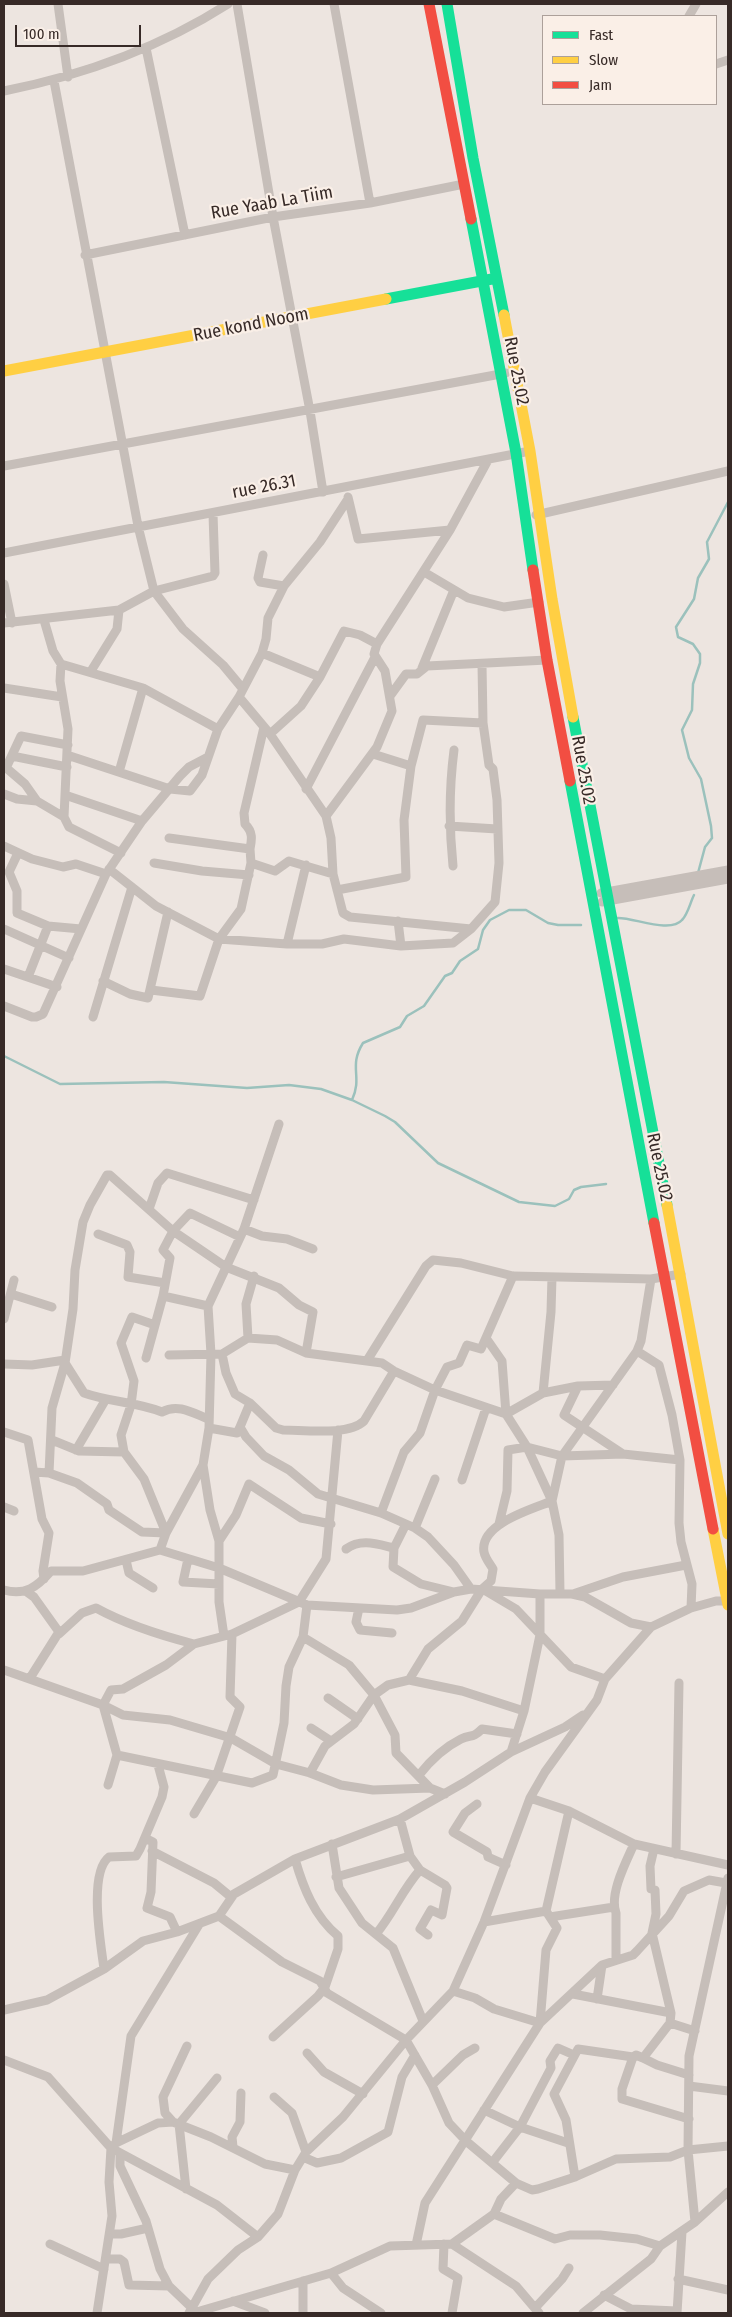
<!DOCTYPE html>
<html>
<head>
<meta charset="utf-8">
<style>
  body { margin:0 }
  #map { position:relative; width:732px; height:2317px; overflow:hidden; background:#ede5e0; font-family:"Fira Sans Condensed",sans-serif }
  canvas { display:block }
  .frame { position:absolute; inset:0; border:5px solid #372a27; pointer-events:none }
  .legend { position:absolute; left:542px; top:15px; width:175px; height:90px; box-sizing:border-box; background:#faefe7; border:1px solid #aca09a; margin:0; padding:6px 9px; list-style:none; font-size:15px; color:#372a27 }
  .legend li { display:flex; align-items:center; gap:10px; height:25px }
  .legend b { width:25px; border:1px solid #aca09a }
  .scale { position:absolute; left:15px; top:25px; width:126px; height:22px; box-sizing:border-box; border:2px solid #372a27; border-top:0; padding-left:6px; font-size:15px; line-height:18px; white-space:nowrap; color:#372a27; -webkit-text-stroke:4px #faefe7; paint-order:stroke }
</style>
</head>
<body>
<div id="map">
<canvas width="732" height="2317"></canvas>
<div class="frame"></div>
<ul class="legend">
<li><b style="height:6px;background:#16e098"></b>Fast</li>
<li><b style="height:6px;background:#ffcf43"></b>Slow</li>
<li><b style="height:6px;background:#f24e42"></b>Jam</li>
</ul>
<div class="scale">100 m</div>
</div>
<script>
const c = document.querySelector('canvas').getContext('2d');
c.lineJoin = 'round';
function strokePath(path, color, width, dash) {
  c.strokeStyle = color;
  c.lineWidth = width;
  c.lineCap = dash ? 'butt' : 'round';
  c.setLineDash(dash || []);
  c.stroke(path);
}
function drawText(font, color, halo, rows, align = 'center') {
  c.font = font + ' "Fira Sans Condensed",sans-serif';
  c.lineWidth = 4.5;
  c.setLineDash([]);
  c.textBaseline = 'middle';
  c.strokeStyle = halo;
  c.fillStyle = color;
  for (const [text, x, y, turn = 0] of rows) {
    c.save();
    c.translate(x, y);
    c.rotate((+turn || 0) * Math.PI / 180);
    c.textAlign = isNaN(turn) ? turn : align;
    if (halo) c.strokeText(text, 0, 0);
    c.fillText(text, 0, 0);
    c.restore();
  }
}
strokePath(new Path2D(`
  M698,873L705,847L712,838L711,826L701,779L689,758L682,730L692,710L693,684L700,663V654L693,644L678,637L676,627L694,599L698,578L709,559L707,542L728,502
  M617,918C633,917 670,934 682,920C688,914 690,903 694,895
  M4,1056L60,1084L164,1082L247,1088L289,1085L321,1089L352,1100L385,1116L395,1122L438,1163L519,1202L555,1206L569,1199L574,1190L581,1187L606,1184
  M352,1100C363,1076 348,1067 363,1043L400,1027L407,1016L424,1006L445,976L452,973L460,961L478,949L483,930L490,920L509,910H526L548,923L558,925H581`), '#9bc1bc', 2.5);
strokePath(new Path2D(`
  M58,4L68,77
  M237,4L273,217L310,411L323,492
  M334,4L370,203
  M689,16L696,4
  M146,48L185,235
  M716,64L728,60
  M54,81L138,526L154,591L183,629L223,665L243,689
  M4,91C84,75 159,48 228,4
  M85,255L273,217L370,203L464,184
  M4,466L506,373
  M348,497L358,539L450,530
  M536,515L728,471
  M4,553L530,451
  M263,555L258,578L260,582L284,586
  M424,572L468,598L504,607L539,602
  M4,584L12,623
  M44,620L53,651L61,664L60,681L68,729L64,817L69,827L121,853
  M4,623L119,610L154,591L213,576L215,573L213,514
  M262,653L320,677
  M61,664L143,688L218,729
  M422,668L454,590
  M91,671L117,629L119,610
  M4,688L62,697
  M390,696L406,674H417L427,666L547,660
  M239,697L270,734L326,816L331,838L333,874L343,913L350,917L471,929
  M270,734L301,706L320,677L344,631L360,635L377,644
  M373,754L411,766
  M67,755L170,789L190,791L202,775L218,729L239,697L262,653L266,639L268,618L284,586L320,542L348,499
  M12,756L67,767
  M4,766L25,784L37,801L64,817
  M6,768L21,736L68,745
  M119,772L143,688
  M306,789L375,657
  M4,794L17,799L37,801
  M65,795L142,821
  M326,816L377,747L392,711L385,671L374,654L377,644L450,530L488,460
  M449,826L497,829
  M169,838L250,849L251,863
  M4,846L32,859L63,867L76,864L106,874
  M250,849C252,839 253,832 245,824L244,813L264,727
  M18,853L9,872L17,891V913L48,926L81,929
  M154,863L202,871L249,875
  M453,866C449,827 449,789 454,750
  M109,869L156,906L219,939L287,944H322L344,939L401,946L453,943L471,929L495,902L499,863L497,800L493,769L489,765L483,723L482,664
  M337,890L406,877L404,820L411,766L423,720L483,723
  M601,893L728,870
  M602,902L728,879
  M398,921L401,946
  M4,929L69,958
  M287,944L306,865
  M4,969L57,987
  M28,977L48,926
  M103,981L130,994L148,998L168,912
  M151,990L200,996L219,939L241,909L251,863L275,871L289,861L333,874
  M4,1006L32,1017H36L43,1014L106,874L142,821L180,776L189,767L208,757
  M93,1017L132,887
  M149,1209L158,1183L167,1173L254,1200
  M244,1229L262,1236L287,1239L313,1249
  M98,1234L127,1245L130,1252L128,1277L165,1283
  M11,1294L52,1307
  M163,1296L208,1306
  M4,1319L14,1280
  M248,1338L246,1304L254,1276
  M486,1338L502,1361L506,1414L527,1447L552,1501L559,1535L560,1593
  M637,1351L659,1365L672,1415L680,1460L679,1523L681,1542L692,1584L691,1608
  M222,1354L226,1373L235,1394L250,1403L276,1428L283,1430C304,1430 349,1436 364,1421L394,1371
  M169,1355L222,1354L248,1338L277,1340L306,1353L382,1363L394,1371L435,1390L506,1414L543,1393L578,1386L613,1385
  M146,1358L163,1296L170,1258L163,1250L173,1231L190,1213L240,1237
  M368,1359L426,1266L433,1260L461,1263L513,1276L651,1279L681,1274
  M65,1363L84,1393C109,1402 137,1402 162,1412C178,1403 193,1413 208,1419
  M4,1364L32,1365L65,1360
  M578,1386L564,1415L623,1454
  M543,1393L551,1312L552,1277
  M240,1427L250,1403
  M209,1428L237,1433L240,1427L246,1437L264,1456L289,1470L318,1494L381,1513L415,1528L428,1537L454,1565L471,1589
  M4,1432L28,1440L42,1519L49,1533L43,1571L44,1579
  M52,1440L79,1451L124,1452
  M76,1450L106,1399
  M34,1472L49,1473L77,1483L107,1504L109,1510L142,1532L166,1533L144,1479L124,1452L121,1435L131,1405L134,1381L121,1343L132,1317L155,1325
  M49,1473L52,1408L65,1363L73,1309L75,1270L83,1222L90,1205L107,1175H110L173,1231L226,1267L279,1288L299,1305L313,1312L306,1353
  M462,1480L486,1408
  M552,1501L562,1456L637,1351L641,1341L651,1279
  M4,1507L14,1511
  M381,1513L404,1452L420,1433L435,1390L447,1367L459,1363L467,1345L481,1349L513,1276
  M406,1524L394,1548L393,1567L421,1584L454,1592
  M499,1524L507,1491L508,1450L527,1447L562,1456L623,1454L680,1460
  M415,1528L435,1479
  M219,1541L236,1515L249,1484L301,1518L331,1524
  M346,1549C361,1538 377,1544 394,1548
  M160,1550L166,1533L203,1465
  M188,1559L183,1582L219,1584
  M126,1560L129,1573L153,1588
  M4,1590C25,1596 37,1587 51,1571H83L160,1550L219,1568L307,1605L397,1610L411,1608L454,1592L471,1589L540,1594H572L585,1597L631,1623L651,1627
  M484,1590L516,1609L571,1667L605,1679
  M27,1592L34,1597L59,1632L30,1678
  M573,1594L623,1577L686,1565
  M307,1605L303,1637L349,1665L374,1695L388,1685L409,1680L462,1691L524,1711
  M359,1608L356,1622L360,1630L392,1633
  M59,1634L82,1613L96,1608C127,1625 159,1635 194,1644
  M224,1636L219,1602V1541L210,1510L203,1465L209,1428L211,1354L208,1306L244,1229L279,1124
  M4,1670L103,1705L123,1715L170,1720L231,1738L276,1764L310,1773L341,1785L373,1790L430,1788L445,1794
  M409,1680L428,1649L462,1621L482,1589L491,1581L493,1569C490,1564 485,1558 484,1552C479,1524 532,1509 552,1501
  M328,1698L358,1719
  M311,1728L331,1741
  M511,1752L524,1711L540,1635V1594
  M117,1755L252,1783L273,1775L284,1723L286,1686L289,1667L303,1637
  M310,1773L325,1746L354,1724L374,1695L395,1735L396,1753L430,1788
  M419,1775C430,1761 445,1747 461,1739C471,1734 472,1739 482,1729L517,1734
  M108,1785L117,1755L103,1705L111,1690L123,1689L166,1665L194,1644L232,1634L299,1602L326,1559L338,1430
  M530,1798L569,1811L634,1844L728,1865
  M477,1804L465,1813L453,1832L487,1852L488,1857L506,1865
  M194,1814L216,1777L240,1707L230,1697L232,1634
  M400,1819L410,1856L420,1870L445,1885L447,1888L442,1915L431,1910L420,1929L428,1935
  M145,1838L153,1842L151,1892L147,1908L170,1917L177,1932
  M332,1844L339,1888L362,1923L393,1948L423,2021
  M152,1851L214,1883L231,1897
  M676,1854L679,1683
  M336,1877L410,1856
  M219,1916L282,1962L320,1981L327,1993L406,2040L432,2085L449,2123L466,2141L516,2183L532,2190L538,2189L575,2177L616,2159L670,2157L688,2150L728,2146
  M550,1917L614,1907
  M484,1922L546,1911
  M200,1923L131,2036L116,2143L111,2148L217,2205L258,2237
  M376,1934C393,1914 402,1890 420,1870
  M616,1960V1913C609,1894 626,1862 634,1844
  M104,1969C101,1945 88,1873 109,1857L136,1856L140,1849L162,1797L164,1787L158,1765
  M453,1991L475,1998L494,2009L540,2023L546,1950L557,1928L546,1911L569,1811
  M573,1994L671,2013
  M597,1999L602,1965
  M4,2010L47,2000L104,1969L143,1941L177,1932L219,1916L234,1894L295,1859L400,1819L465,1782L511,1752L565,1727L583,1715
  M670,2023L695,2031
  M273,2037L318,1996L325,1987L338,1949V1936C314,1916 303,1887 295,1859
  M307,2053L324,2072L363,2094
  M633,2057L622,2089V2099L689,2119
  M643,2058L657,2065L689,2075
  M4,2060L48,2077L111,2148L109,2182L112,2216L97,2313
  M432,2085L463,2055L475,2048
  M689,2086L728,2091
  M274,2097L292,2113L306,2152
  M484,2110L520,2127L568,2143
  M173,2122L165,2113L163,2097L187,2046
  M116,2143L158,2123L173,2122L211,2137L265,2164L295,2170
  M233,2147L232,2137L240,2122L241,2093
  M120,2154V2166L146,2221L160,2269L169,2286L191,2307
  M303,2157L317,2163L341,2158L388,2132L402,2077L415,2055
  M492,2163L520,2127L551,2068L550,2061L558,2048L574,2055
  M575,2177L566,2120L554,2094L578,2049L633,2057L636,2055L643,2058L670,2023L671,2013L652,1933L656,1914L655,1890L651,1889L650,1866L654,1849
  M186,2189L179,2124L217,2078
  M494,2214L555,2239L570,2235H600L637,2239L660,2246
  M695,2222L688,2150L689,2056L728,1878
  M110,2234H121L148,2228
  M50,2244L104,2269
  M444,2244L443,2269L458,2278L452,2313
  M452,2244L494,2214L501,2199L516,2183
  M416,2245L425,2203L540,2023L602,1965L633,1955L637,1951L669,1916L684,1891L709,1880L726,1883
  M106,2259H120L124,2262L129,2285L169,2286
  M331,2273L343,2288L381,2313
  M678,2279L728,2290
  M303,2281V2313
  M604,2295L631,2309L677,2311
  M233,2301L265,2313
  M535,2308L562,2279L569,2268
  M189,2313L208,2279L238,2250L258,2237L278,2214L295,2170L306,2152L343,2117L406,2040L453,1991L484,1922L530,1798L545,1772L597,1700L605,1679L651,1627L691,1608L716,1601H728
  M193,2313L331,2273L390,2246L452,2244L516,2286L539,2313
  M583,2313L651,2259L660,2246L695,2222L728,2192
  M677,2313L682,2232`), '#c6beb9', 9);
strokePath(new Path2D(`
  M447,4L473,158L504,315
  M471,219L516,453L533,570
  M386,299L492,279
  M573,717L667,1205
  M570,781L654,1223`), '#16e098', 11);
strokePath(new Path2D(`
  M504,315L530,451L552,599L573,717
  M4,371L386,299
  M667,1205L728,1534
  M713,1529L728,1605`), '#ffcf43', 11);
strokePath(new Path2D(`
  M429,4L471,219
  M533,570L547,660L570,781
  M654,1223L713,1529`), '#f24e42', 11);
drawText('18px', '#372a27', '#faefe7', [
  ["Rue Yaab La Tiim",272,203,-10],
  ["Rue kond Noom",251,325,-11],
  ["Rue 25.02",516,371,79],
  ["rue 26.31",264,487,-11],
  ["Rue 25.02",583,770,80],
  ["Rue 25.02",659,1167,78]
]);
</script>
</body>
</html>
